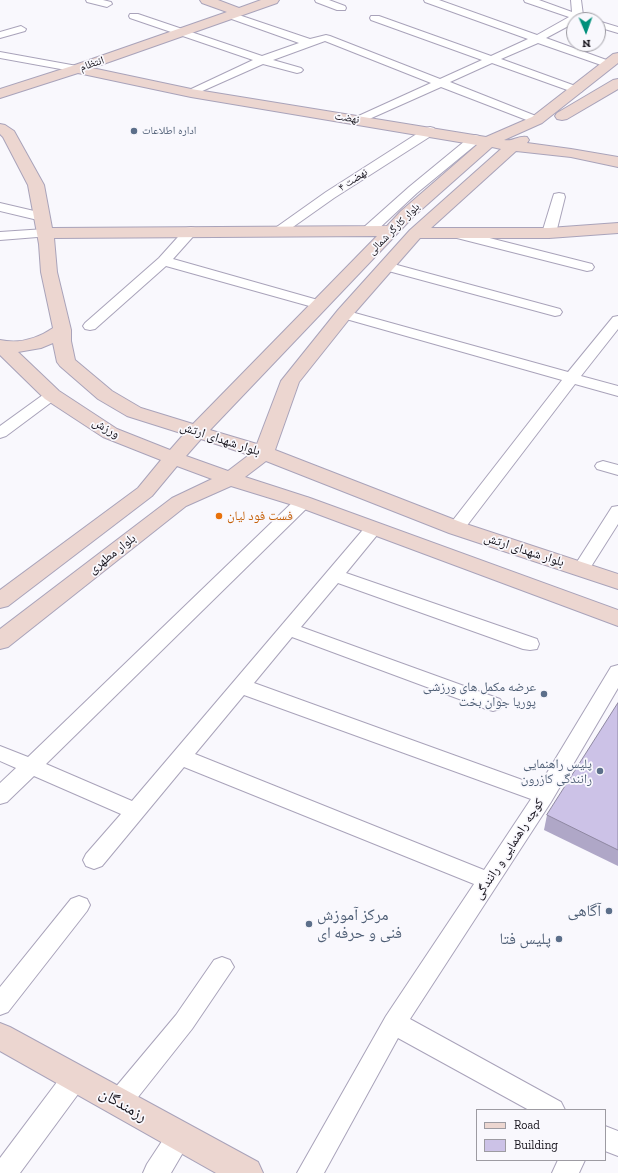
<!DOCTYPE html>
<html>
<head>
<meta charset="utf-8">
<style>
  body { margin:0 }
  #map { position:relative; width:618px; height:1173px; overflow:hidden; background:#f9f8fd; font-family:"Zilla Slab",serif }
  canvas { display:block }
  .legend { position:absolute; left:476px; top:1109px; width:130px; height:52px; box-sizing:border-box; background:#f9f8fd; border:1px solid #9d9ba2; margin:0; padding:5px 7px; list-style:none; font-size:12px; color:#131019 }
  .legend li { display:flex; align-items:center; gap:8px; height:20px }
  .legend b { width:20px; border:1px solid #9d9ba2 }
  .north { position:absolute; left:566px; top:12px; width:40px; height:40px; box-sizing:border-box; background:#f9f8fd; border:1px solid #9d9ba2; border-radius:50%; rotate:178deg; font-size:11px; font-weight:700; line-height:16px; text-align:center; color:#131019 }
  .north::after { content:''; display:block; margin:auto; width:14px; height:18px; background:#00907b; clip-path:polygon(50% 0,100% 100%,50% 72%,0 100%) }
</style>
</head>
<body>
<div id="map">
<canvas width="618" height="1173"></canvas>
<ul class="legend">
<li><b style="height:5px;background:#ecd6d0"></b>Road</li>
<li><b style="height:11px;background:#ccc2e7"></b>Building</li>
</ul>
<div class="north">N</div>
</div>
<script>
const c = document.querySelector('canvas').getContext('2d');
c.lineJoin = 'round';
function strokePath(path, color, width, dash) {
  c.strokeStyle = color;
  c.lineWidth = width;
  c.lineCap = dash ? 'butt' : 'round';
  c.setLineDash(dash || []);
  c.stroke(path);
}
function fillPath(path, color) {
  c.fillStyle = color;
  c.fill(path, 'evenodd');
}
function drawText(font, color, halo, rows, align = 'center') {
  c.font = font + ' "Zilla Slab","Noto Naskh Arabic",serif';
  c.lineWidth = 3.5;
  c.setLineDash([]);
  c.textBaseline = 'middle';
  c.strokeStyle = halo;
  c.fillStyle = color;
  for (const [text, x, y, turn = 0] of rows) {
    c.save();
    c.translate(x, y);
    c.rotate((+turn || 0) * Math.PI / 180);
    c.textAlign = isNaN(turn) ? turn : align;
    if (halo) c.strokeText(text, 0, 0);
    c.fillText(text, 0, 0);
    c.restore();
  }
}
const street = new Path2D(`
  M86,0H103L111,2L112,4L107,7L87,2Z
  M315,0H329L345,6L346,8L345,10H337L316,2Z
  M424,0H439L537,35L569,17L525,2L524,0H539L572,12L571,0H581L583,15L591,18L592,20H574V23L546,38L612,62L613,64L612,66H604L538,43L501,59L581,88L583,90L581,92H573L492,63L450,82L541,118L543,120L541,122L537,124L441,87L358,124L354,122L352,120L354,118L431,83L325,41L273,60L301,68L303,70L301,72L297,73L263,64L191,96L187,95L185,93L187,91L253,60L130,18L129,16L130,14H138L262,56L299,43L226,17L225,15L226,13L230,12L310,39L326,35L330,36L440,79L482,60L371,20L370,18L371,16H379L491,56L528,39L425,2Z
  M598,21L618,27V33L598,27Z
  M21,26L26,29L25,31L0,38V32Z
  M0,52L77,66L83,69L77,72L0,58Z
  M430,127L434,128L436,131L434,134L334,198L283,234H273L271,231L326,192L426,128Z
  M475,135L479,136L481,139L479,142L417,193L373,234H363L361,231L363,228L409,187L471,136Z
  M559,193L564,194L565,197L556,233L554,236H544L542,233L553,197L554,194Z
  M0,203L47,214L49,217L47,220L42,221L0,211Z
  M191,227L196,228L198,231L173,259L325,302L327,305L325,308L320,309L166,266L95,329L90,330L85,329L83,326L85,323L159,258L186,228Z
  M45,229L50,230L52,233L50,236L0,240V232Z
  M454,229L592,264L594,267L592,270L587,271L449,236L447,233L449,230Z
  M386,262L560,309L562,312L560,315L555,316L381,269L379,266L381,263Z
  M344,310L568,372L613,317L618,316V329L581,376L618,386V396L575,384L462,532L456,533L450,532L447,528L450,524L562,380L339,317L337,314L339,311Z
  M52,390L57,392L60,395L57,398L6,436L0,438V426L47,392Z
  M603,461L618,465V475L597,469L595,466L597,463Z
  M303,497L309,498L311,502L309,506L46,764L132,801L367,525L373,524L379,525L382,529L346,573L537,639L539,644L537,649L530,650L523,649L338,583L301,627L500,699L503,704L500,709L493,711L486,709L292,637L254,683L539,786L611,667L618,665V688L551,802L410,1019L561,1102L565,1110H529L398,1038L324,1173H297L386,1016L474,884L184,767L102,866L94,869L86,866L83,860L86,854L121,814L34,776L7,802L0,804V783L16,768L0,761V746L28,757L297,498ZM244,695L531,799L484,870L195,754Z
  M618,506V524L587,573L581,575L575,573L572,569L575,565L612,507Z
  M79,896L87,899L90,905L87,911L8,1012L0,1015V987L71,899Z
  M222,957L230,960L234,967L192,1029L127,1111L118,1114L109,1111L106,1103L109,1095L176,1015L214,960Z
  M75,1067L84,1070L87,1078L84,1086L20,1173H0V1158L66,1070Z
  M179,1125L188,1129L192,1137L171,1173H143L147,1164L170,1129Z
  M605,1126L618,1131V1156L605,1151Z
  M558,1160H585L579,1173H552Z`);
const secondary = new Path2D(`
  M200,0H218L239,8L261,0H279L277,3L92,68L191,89L486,137L532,117L613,54L618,53V63L542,123L504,140C513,142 518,135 527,137L529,140L527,143L571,149L618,157V167L571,157L516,151L431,228H549L618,223V233L549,238H420L350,318L299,382L275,450L463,523L618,574V589L449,533L266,461L245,477L310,498L618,610V626L296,506L231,486L186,506L8,647L0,649V629L172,498L212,479L177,466L152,496L8,606L0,608V590L138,488L161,460L103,437L45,399L0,355V340C18,344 37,339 53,328L41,272L39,244L28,185L3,137L0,134V124L5,125L14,131L44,185L52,228L387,226L401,211L477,145L191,97L78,73L0,98V89L72,66L227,12L202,3ZM492,147L501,149L410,230L338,310L281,381L257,444L210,430L413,217ZM377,236L193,424L141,408L112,391L75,360L71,341V330L57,272L54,238ZM53,343L57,362L60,366L98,399L127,416L184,434L170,450L117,429L59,391L18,352L41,348ZM201,439L249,455L228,471L186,456Z
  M618,79V89L567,119L562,120L557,119L555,116L557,113L613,80Z
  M0,1023L10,1027L258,1162L263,1173H216L0,1051Z`);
strokePath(street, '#a9a3ba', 2);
strokePath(secondary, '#a9a3ba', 2);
fillPath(street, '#fff');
fillPath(secondary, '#ecd6d0');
fillPath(new Path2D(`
  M618,703V866L544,830L547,815Z`), '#afa7c7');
const building = new Path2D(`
  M618,703V850L547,815Z`);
fillPath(building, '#ccc2e7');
strokePath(building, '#8f88a2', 1);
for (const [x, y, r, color] of [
  [134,131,4,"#5c6f8a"],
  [219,516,4,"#e8710a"],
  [544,694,4,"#5c6f8a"],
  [600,771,4,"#5c6f8a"],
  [609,911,4,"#5c6f8a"],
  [309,924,4,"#5c6f8a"],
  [559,939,4,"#5c6f8a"]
]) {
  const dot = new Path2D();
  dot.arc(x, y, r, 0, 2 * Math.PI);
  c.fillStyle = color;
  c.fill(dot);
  strokePath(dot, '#f9f8fd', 1.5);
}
drawText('11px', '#131019', '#f9f8fd', [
  ["انتظام",92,64,-19],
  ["نهضت",347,118,9],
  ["نهضت ۴",353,180,-33],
  ["بلوار کارگر شمالی",394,229,-45]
]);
drawText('11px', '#4e5e75', '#f9f8fd', [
  ["اداره اطلاعات",142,131]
], 'left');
drawText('13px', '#131019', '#f9f8fd', [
  ["ورزش",106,428,30],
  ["بلوار شهدای ارتش",220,439,18],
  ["بلوار شهدای ارتش",524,550,18],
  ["بلوار مطهری",112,554,-38],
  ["کوچه راهنمایی و رانندگی",509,849,-57]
]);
drawText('13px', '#c56008', '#f9f8fd', [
  ["فست فود لیان",227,516]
], 'left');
drawText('13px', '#4e5e75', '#f9f8fd', [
  ["عرضه مکمل های ورزشی",536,687],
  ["پوریا جوان بخت",536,702],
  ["پلیس راهنمایی",592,764],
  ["رانندگی کازرون",592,779]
], 'right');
drawText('16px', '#4e5e75', '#f9f8fd', [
  ["آگاهی",601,911],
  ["مرکز آموزش",317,915,"left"],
  ["فنی و حرفه ای",317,933,"left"],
  ["پلیس فتا",551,939]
], 'right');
drawText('16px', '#131019', '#f9f8fd', [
  ["رزمندگان",123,1105,30]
]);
</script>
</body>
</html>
